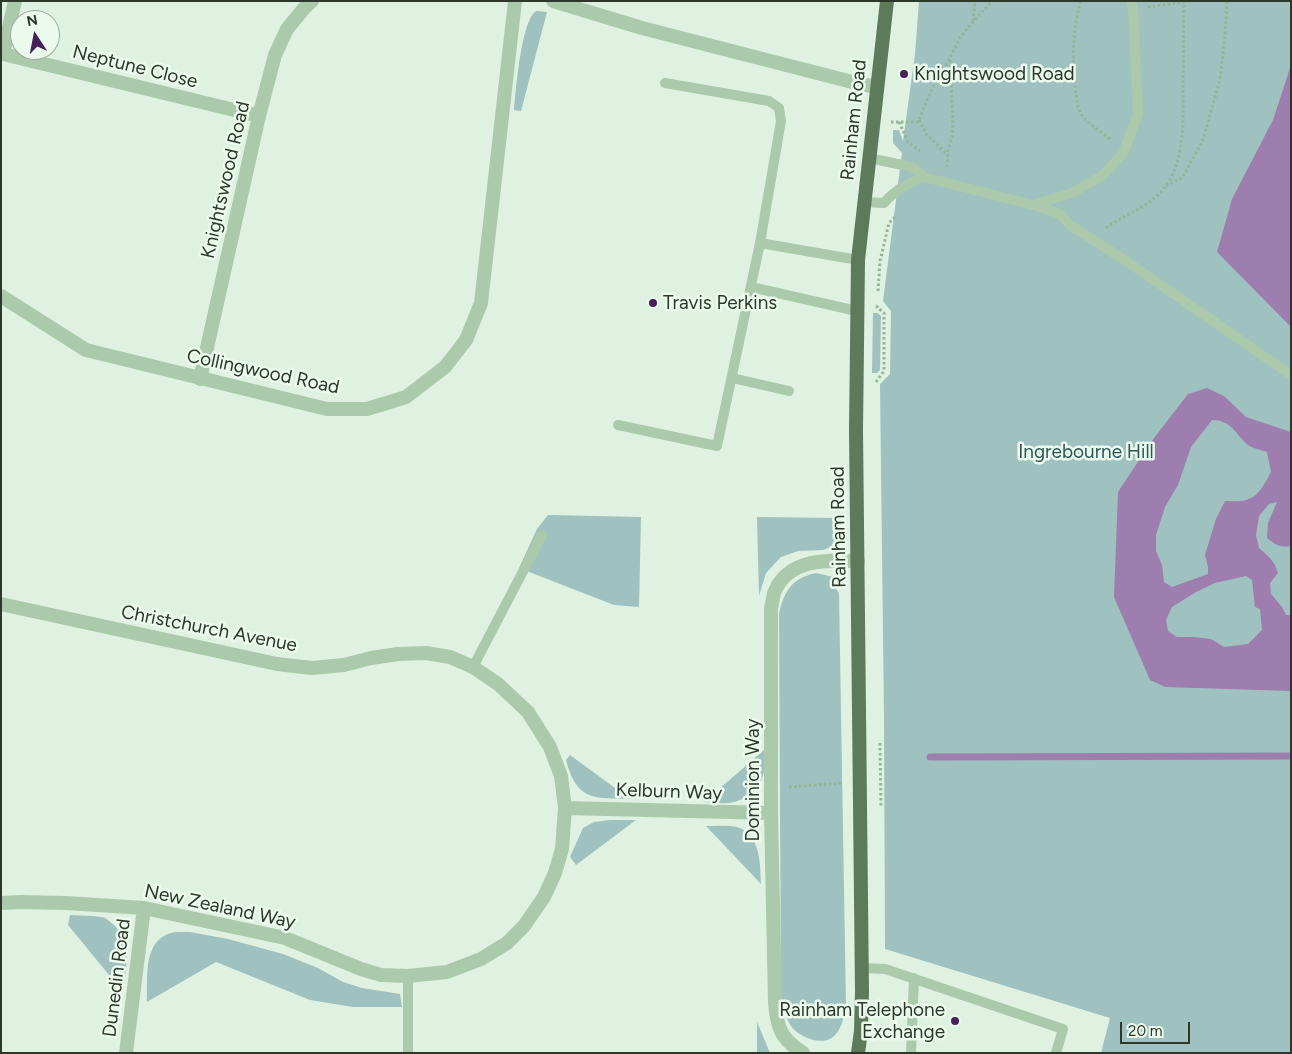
<!DOCTYPE html>
<html>
<head>
<meta charset="utf-8">
<style>
  body { margin:0 }
  #map { position:relative; width:1292px; height:1054px; overflow:hidden; background:#dff2e1; font-family:Figtree,sans-serif }
  canvas { display:block }
  .frame { position:absolute; inset:0; border:2px solid #2b382a; pointer-events:none }
  .north { position:absolute; left:10px; top:10px; width:50px; height:50px; box-sizing:border-box; background:#ebfaed; border:1px solid #9eac9f; border-radius:50%; rotate:349deg; font-size:14px; font-weight:700; line-height:20px; text-align:center; color:#2b382a }
  .north::after { content:''; display:block; margin:auto; width:18px; height:22px; background:#462059; clip-path:polygon(50% 0,100% 100%,50% 72%,0 100%) }
  .scale { position:absolute; left:1120px; top:1022px; width:70px; height:22px; box-sizing:border-box; border:2px solid #2b382a; border-top:0; padding-left:6px; font-size:15px; line-height:18px; white-space:nowrap; color:#2b382a; -webkit-text-stroke:4px #ebfaed; paint-order:stroke }
</style>
</head>
<body>
<div id="map">
<canvas width="1292" height="1054"></canvas>
<div class="frame"></div>
<div class="north">N</div>
<div class="scale">20 m</div>
</div>
<script>
const c = document.querySelector('canvas').getContext('2d');
c.lineJoin = 'round';
function fillPath(path, color) {
  c.fillStyle = color;
  c.fill(path, 'evenodd');
}
function strokePath(path, color, width, dash) {
  c.strokeStyle = color;
  c.lineWidth = width;
  c.lineCap = dash ? 'butt' : 'round';
  c.setLineDash(dash || []);
  c.stroke(path);
}
function drawText(font, color, halo, rows, align = 'center') {
  c.font = font + ' Figtree,sans-serif';
  c.lineWidth = 5;
  c.setLineDash([]);
  c.textBaseline = 'middle';
  c.strokeStyle = halo;
  c.fillStyle = color;
  for (const [text, x, y, turn = 0] of rows) {
    c.save();
    c.translate(x, y);
    c.rotate((+turn || 0) * Math.PI / 180);
    c.textAlign = isNaN(turn) ? turn : align;
    if (halo) c.strokeText(text, 0, 0);
    c.fillText(text, 0, 0);
    c.restore();
  }
}
fillPath(new Path2D(`
  M919,1H1291V1053H1101L1110,1018L885,949L884,718L880,384L890,374L891,311L883,301L902,153L893,143V130H899L903,141L915,54Z
  M536,11L547,12L521,111L514,110C516,91 521,21 536,11Z
  M873,313H878L881,316L880,370L877,373H872Z
  M548,515L641,517L639,607L614,605L519,568L537,529Z
  M757,517L839,518L835,538L831,547L823,550L798,551L781,557L766,573L759,596Z
  M816,573L833,577L830,581L839,593L846,1007C842,1028 836,1047 810,1039C804,1037 795,1032 791,1026C785,1017 783,1003 781,993L779,614C784,591 792,578 816,573Z
  M764,750C764,755 765,761 765,766C763,786 748,801 728,803C720,804 712,802 704,802Z
  M570,755L630,799C593,798 577,801 566,760Z
  M610,820H636L576,865L570,857L583,828L594,822Z
  M706,826C714,826 730,825 737,827C761,834 760,864 761,884Z
  M70,915C80,916 91,915 101,917C106,917 110,922 114,925C133,943 126,969 123,992L68,925Z
  M175,932H190L228,939L283,954L318,968L343,982L362,988L400,994L402,1007H353L310,1000L216,962L147,1002C148,977 142,938 175,932Z
  M757,1022L770,1053H757Z`), '#9fc1bf');
fillPath(new Path2D(`
  M1291,65V327L1217,252L1232,199L1273,120Z
  M1207,388L1224,396L1246,417L1291,432V546C1280,548 1276,545 1267,538L1268,523L1277,502L1269,504L1259,516L1256,535L1259,548L1270,558L1275,565L1278,573L1270,583L1271,594L1282,607L1286,615H1291V691L1165,687L1150,680L1114,597L1118,492L1151,442L1188,394ZM1212,420C1233,421 1234,433 1248,445C1252,448 1261,450 1267,452L1271,472C1258,496 1254,503 1225,501L1216,519L1205,555L1208,567V574L1172,587L1164,582L1162,565L1156,551V535L1165,507L1178,485L1191,447ZM1246,576L1252,580L1255,607L1260,609L1262,630L1248,644L1224,647L1211,639L1194,637H1177L1168,631L1166,620L1172,607L1196,592L1215,583Z`), '#9d7eaf');
strokePath(new Path2D(`
  M930,757L1291,756`), '#9d7eaf', 7);
strokePath(new Path2D(`
  M1081,1C1072,30 1072,63 1076,93C1077,98 1077,107 1080,112C1085,122 1102,132 1111,140
  M1148,7L1184,2
  M973,21L975,1
  M919,120L927,135L948,155
  M891,122H918L919,120L927,100L938,77L950,58L959,39L973,22L992,1
  M899,122L908,142L920,151
  M947,167L948,151L952,136L953,123L950,59
  M1166,186L1182,178L1203,140L1220,79L1225,36L1227,1
  M1106,228C1125,214 1150,207 1165,187C1186,159 1183,115 1183,82C1184,55 1183,28 1184,1
  M878,291L880,261L889,223L896,216
  M876,382L884,371V313L877,307L878,305
  M880,743L881,807
  M789,787L843,783`), '#95b696', 3, [2.5, 2.5]);
strokePath(new Path2D(`
  M924,177L1033,205L1072,193L1103,175L1124,152L1138,113L1133,9L1131,1
  M864,202L884,203C896,189 907,184 924,177L912,167L869,158
  M1033,205L1060,214L1070,225L1126,261L1291,375
  M760,243L858,260
  M751,287L857,311
  M732,378L789,391
  M618,425L717,446L760,243L781,121L779,108L769,101L665,83
  M473,667L542,535
  M862,968L885,969L1063,1029L1056,1053
  M408,1053V976
  M911,1053L914,978`), '#abcaac', 10);
strokePath(new Path2D(`
  M15,1L3,54L259,116
  M553,1L642,28L860,84L877,87
  M1,296L86,350L327,409H367L406,397L445,367L466,340L481,303L515,1
  M200,379L259,116L275,55L287,29L306,6L312,1
  M1,604L277,664L312,668L344,665L371,658L398,654L426,653L450,657L473,667L498,684L528,712L550,747L561,776L565,808L562,849L555,873L544,897L524,926L507,943L481,959L447,972L408,976L381,975L361,969L285,938L144,908L66,903L21,902L1,903
  M565,808L771,813
  M126,1053L144,908
  M803,1053C781,1039 777,1028 775,1003L771,813V609C772,604 773,598 774,593C788,558 826,560 858,561`), '#abcaac', 14);
strokePath(new Path2D(`
  M858,1053L861,1031L862,992L856,430L858,260L887,1`), '#5d7a5b', 14);
for (const [x, y, r, color] of [
  [904,74,5,"#462059"],
  [653,303,5,"#462059"],
  [955,1021,5,"#462059"]
]) {
  const dot = new Path2D();
  dot.arc(x, y, r, 0, 2 * Math.PI);
  c.fillStyle = color;
  c.fill(dot);
  strokePath(dot, '#ebfaed', 2);
}
drawText('19px', '#2b382a', '#ebfaed', [
  ["Neptune Close",135,67,14],
  ["Rainham Road",854,120,-84],
  ["Knightswood Road",226,180,-77],
  ["Collingwood Road",263,372,12],
  ["Rainham Road",839,527,-91],
  ["Christchurch Avenue",209,629,11],
  ["Dominion Way",753,780,-90],
  ["Kelburn Way",669,792,2],
  ["New Zealand Way",220,907,12],
  ["Dunedin Road",117,978,-83]
]);
drawText('19px', '#2b382a', '#ebfaed', [
  ["Knightswood Road",914,74],
  ["Travis Perkins",663,303],
  ["Rainham Telephone",945,1010,"right"],
  ["Exchange",945,1032,"right"]
], 'left');
drawText('19px', '#2e5655', '#ebfaed', [
  ["Ingrebourne Hill",1086,452]
]);
</script>
</body>
</html>
